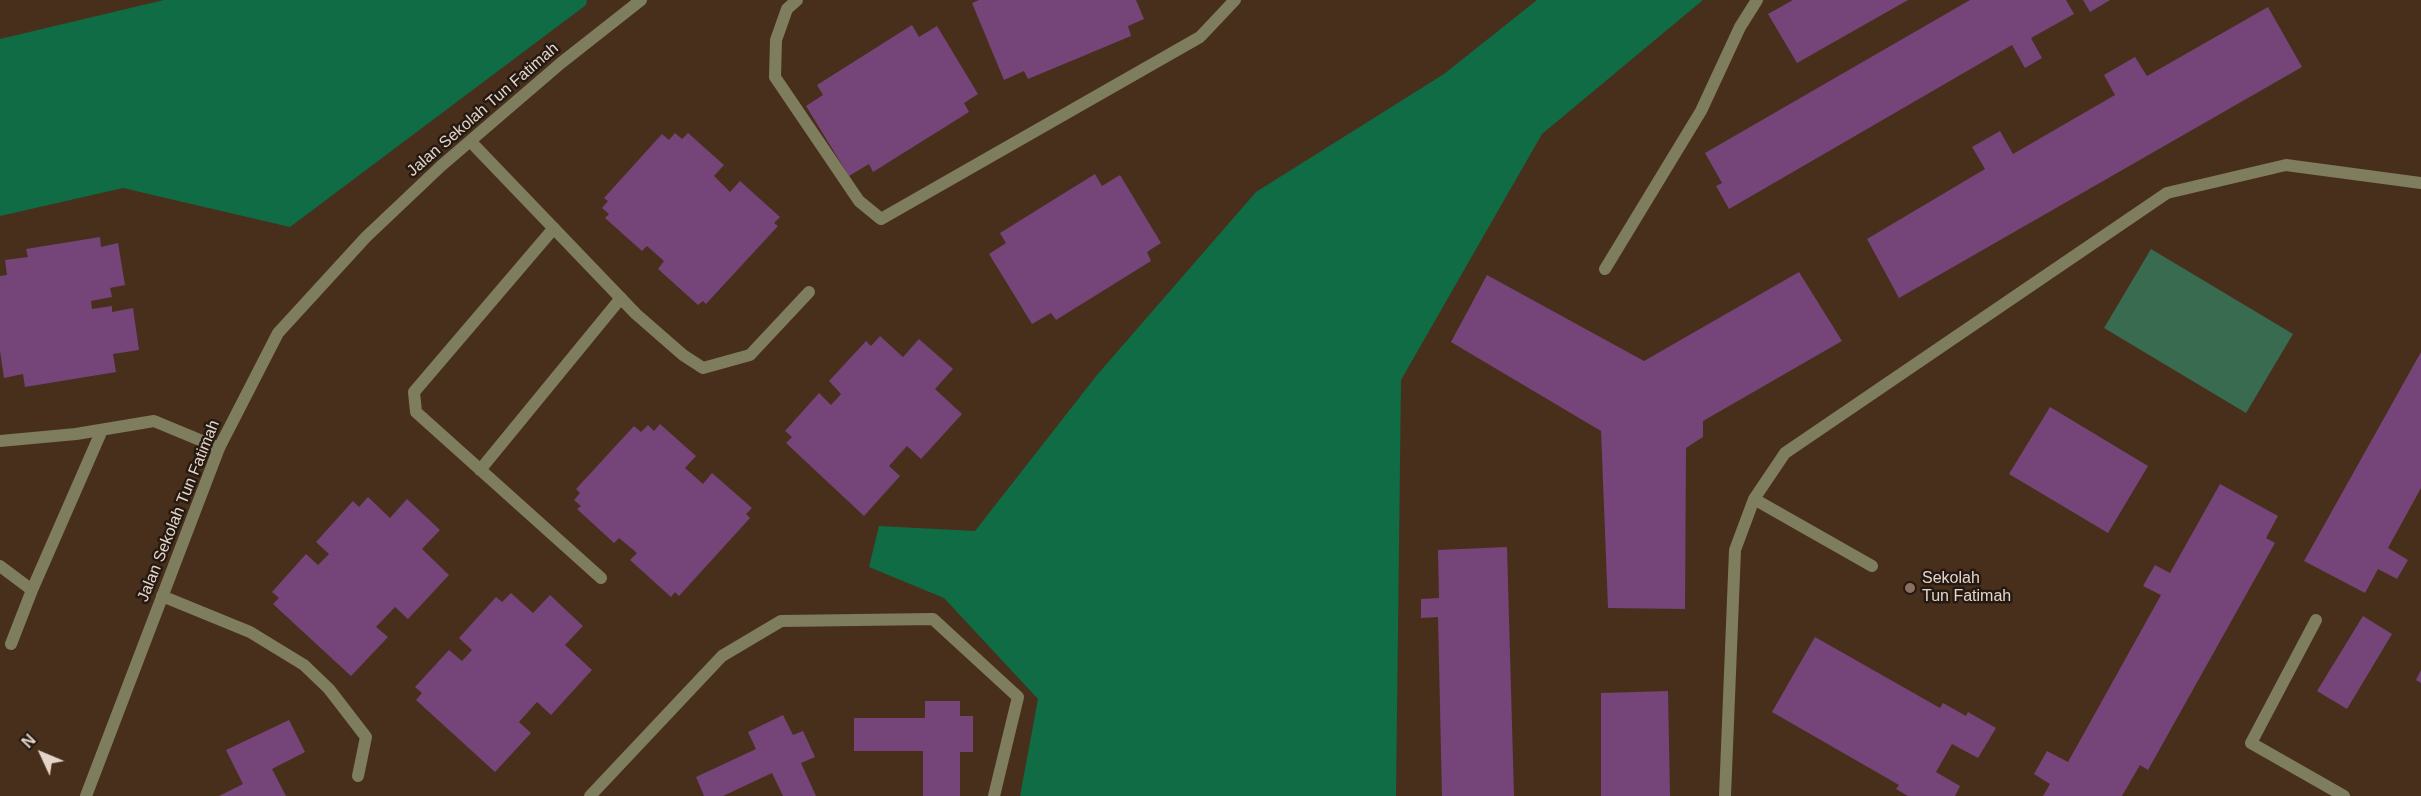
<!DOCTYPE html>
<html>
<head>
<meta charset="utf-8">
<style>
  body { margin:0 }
  #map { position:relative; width:2421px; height:796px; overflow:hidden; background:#482f1c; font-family:Helvetica,sans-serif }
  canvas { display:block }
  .north { position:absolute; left:12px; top:724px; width:60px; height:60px; -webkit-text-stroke:4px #251a12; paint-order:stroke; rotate:314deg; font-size:16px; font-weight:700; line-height:24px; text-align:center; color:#e4d4c9 }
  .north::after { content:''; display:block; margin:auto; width:21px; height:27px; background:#e4d4c9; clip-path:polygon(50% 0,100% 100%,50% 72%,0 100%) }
</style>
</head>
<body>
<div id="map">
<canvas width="2421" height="796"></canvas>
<div class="north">N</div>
</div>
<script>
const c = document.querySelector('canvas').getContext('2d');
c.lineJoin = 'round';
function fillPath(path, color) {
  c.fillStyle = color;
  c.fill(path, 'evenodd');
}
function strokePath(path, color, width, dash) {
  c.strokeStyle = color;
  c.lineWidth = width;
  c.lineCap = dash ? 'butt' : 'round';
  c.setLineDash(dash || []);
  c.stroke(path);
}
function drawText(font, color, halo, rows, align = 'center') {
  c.font = font + ' Helvetica,sans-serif';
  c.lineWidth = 5;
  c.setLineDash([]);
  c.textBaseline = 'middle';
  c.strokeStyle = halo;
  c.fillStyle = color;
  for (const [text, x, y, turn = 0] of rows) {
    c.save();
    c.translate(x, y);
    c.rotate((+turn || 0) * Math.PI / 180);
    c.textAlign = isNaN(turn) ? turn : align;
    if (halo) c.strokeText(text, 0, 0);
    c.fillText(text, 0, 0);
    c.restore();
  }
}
fillPath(new Path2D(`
  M2151,249L2293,334L2246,413L2104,328Z`), '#386b50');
fillPath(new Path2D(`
  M164,0H587L586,5L290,227L123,188L0,216V39Z
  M1537,0H1703L1542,134L1401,380L1396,796H1020L1038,699L944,598L869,567L879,526L975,531L1097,375L1256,192L1444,74Z`), '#0f6c45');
fillPath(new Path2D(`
  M979,0H1136L1144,19L1128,26L1131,36L1028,79L1024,71L1004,80L972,3Z
  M1793,0H1908L1797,63L1768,14Z
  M1970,0H2066L2074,14L2031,38L2042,58L2025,68L2012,45L1729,209L1716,186L1722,183L1705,153Z
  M2083,0H2110L2090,12Z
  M2268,7L2302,67L1899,298L1867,239L1985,169L1972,147L2000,131L2013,154L2115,95L2104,75L2135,57L2147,76Z
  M912,25L919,37L937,26L978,94L964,103L969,112L873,172L869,164L849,176L806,106L823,95L817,85Z
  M675,133L682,139L688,133L724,165L714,176L730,192L740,181L780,217L774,223L778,226L706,304L703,301L698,305L658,269L664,261L647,246L642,251L605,218L609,214L602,208L608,201L604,198L662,134L669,140Z
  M1095,174L1102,186L1120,175L1161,243L1147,252L1151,261L1056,320L1051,313L1032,324L989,254L1006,243L1000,233Z
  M100,237L101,247L118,243L125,285L110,288L112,297L91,301L92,309L112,306V312L133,308L139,350L113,354L116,372L25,387L23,374L4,378L0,351V276L7,275L5,260L28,257L26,249Z
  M1799,272L1842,341L1703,421V437L1686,448L1685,609L1608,608L1601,431L1451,342L1487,275L1644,361Z
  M880,336L903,357L919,339L953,369L935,389L962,414L921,459L907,446L889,466L900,476L864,516L786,443L792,437L785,431L819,393L831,405L841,394L829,381L866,341L871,346Z
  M2421,352V488L2388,548L2408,560L2397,579L2378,569L2365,593L2304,561Z
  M2050,407L2148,466L2108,533L2009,474Z
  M660,424L696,456L685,468L703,484L712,473L752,508L746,514L750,518L679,596L675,592L671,597L630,560L637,553L619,538L614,543L577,509L581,506L574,500L580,493L576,489L634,426L641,432L648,425L654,431Z
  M2220,484L2278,516L2266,538L2275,543L2148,770L2140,765L2122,796H2043L2050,784L2034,774L2047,751L2068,762L2161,595L2143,586L2155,565L2170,573Z
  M368,497L390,518L407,499L440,530L422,549L449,575L408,619L395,607L376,627L388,637L351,676L273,604L279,598L272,592L306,554L318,565L329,554L316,542L353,501L359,507Z
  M1507,547L1514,796H1442L1438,617L1421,618V599L1439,598L1438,550Z
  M511,593L533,613L550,595L583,626L565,645L592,670L551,715L537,702L519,722L531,733L495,772L416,700L422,693L415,687L449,650L462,661L472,650L459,638L496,597L502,602Z
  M2363,616L2392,634L2347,709L2317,691Z
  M1815,637L1940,708L1943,703L1966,716L1968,712L1996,728L1978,758L1952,744L1936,772L1960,786L1955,796H1908L1896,789L1899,785L1772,712Z
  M2421,670V683L2416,680Z
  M1668,691L1670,796H1601V693Z
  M925,701H960V716H973V752H960V796H923V751H854V718H925Z
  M783,715L793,735L803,731L815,757L801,763L816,796H783L772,773L723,796H704L696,777L756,749L748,732Z
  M289,720L305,752L272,769L286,796H219L243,784L226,750Z`), '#754479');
strokePath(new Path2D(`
  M797,0L787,9L776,40L775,77L859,201L881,219L1200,37L1235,0
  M471,142L636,314L683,355L703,368L750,355L809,292
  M554,228L414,392L416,412L601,578
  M1605,269L1701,111L1740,27L1757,0
  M0,441L76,434L154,421L219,448
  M480,470L621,298
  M1754,499L1872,566
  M0,566L32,590L11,644
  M32,590L102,430
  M162,596L250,632L304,665L329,689L366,737L358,776
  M2316,620L2251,743L2344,796
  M590,796L722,656L781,621L933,619L1018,697L994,796
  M1725,796L1735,550L1754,499L1785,453L2167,193L2286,165L2421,183`), '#7e7d5d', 12);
strokePath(new Path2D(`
  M86,796L219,448L278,333L366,237L441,166L561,63L641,0`), '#7e7d5d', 12);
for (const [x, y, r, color] of [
  [1910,588,6,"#8d6e63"]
]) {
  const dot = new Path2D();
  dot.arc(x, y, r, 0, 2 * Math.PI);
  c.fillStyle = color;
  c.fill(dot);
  strokePath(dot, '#251a12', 2);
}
drawText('16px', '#e4d4c9', '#251a12', [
  ["Jalan Sekolah Tun Fatimah",483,110,-41],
  ["Jalan Sekolah Tun Fatimah",179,511,-68]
]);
drawText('16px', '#e4d4c9', '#251a12', [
  ["Sekolah",1922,579],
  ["Tun Fatimah",1922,597]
], 'left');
</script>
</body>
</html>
